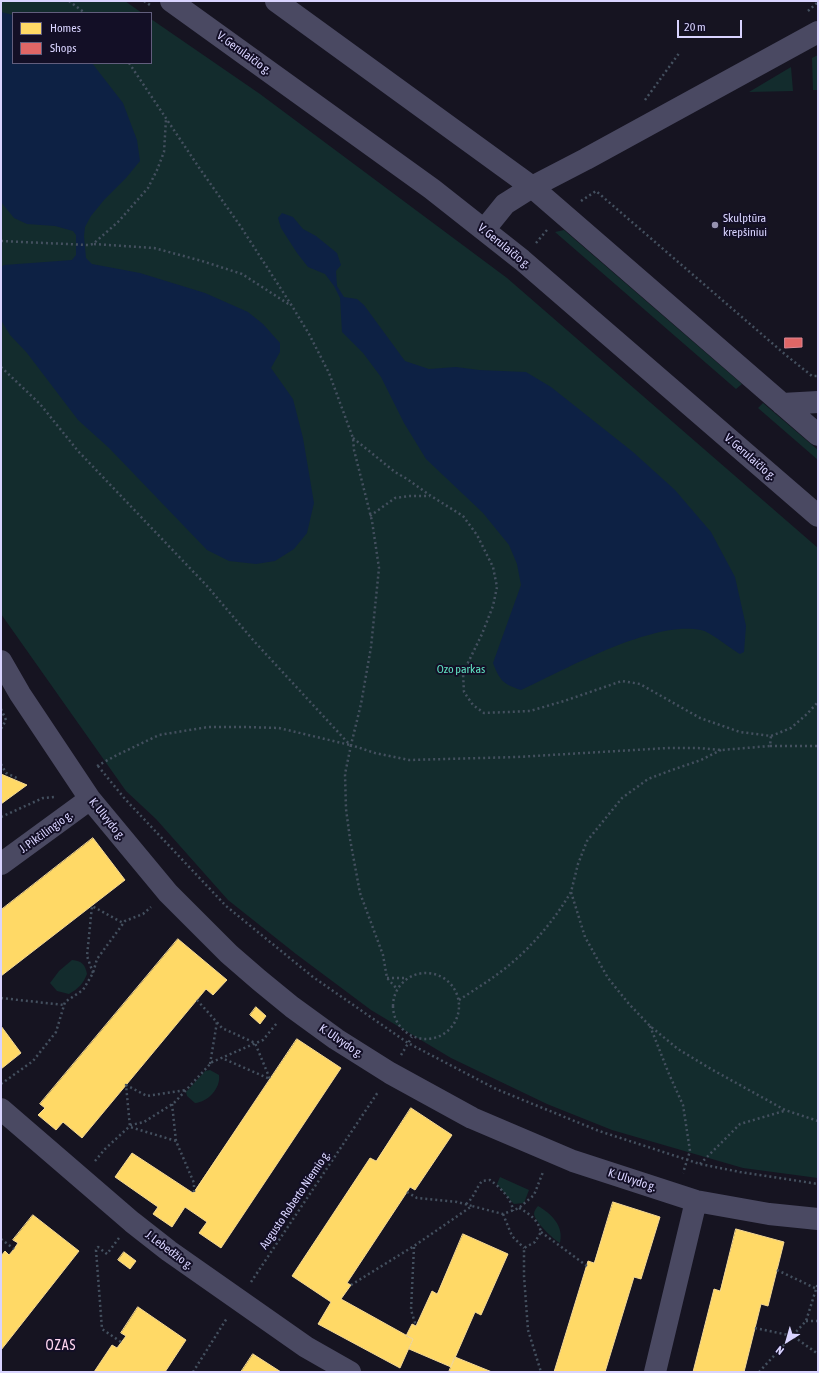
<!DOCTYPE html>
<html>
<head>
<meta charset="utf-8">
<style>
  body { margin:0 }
  #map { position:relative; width:819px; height:1373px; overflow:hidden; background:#161421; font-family:"Asap Condensed",sans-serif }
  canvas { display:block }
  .frame { position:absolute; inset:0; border:2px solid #d9d4ff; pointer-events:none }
  .legend { position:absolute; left:12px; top:12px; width:140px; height:52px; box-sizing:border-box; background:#130f26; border:1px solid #625e7d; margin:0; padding:5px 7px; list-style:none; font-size:12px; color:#d9d4ff }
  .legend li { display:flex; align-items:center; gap:8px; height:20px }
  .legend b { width:20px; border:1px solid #625e7d }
  .north { position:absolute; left:767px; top:1321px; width:40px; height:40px; -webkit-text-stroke:3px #130f26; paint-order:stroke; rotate:217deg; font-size:11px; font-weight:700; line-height:16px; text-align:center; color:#d9d4ff }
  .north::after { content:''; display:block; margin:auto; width:14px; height:18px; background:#d9d4ff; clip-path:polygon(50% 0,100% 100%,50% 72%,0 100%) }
  .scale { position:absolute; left:677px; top:20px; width:65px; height:18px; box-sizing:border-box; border:2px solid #d9d4ff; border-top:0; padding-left:5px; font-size:12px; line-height:14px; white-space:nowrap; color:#d9d4ff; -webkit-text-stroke:3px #130f26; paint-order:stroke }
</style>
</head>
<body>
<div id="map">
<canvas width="819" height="1373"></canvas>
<div class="frame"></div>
<ul class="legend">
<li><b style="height:11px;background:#ffd966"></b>Homes</li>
<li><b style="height:11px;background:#e06666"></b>Shops</li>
</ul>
<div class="north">N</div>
<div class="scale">20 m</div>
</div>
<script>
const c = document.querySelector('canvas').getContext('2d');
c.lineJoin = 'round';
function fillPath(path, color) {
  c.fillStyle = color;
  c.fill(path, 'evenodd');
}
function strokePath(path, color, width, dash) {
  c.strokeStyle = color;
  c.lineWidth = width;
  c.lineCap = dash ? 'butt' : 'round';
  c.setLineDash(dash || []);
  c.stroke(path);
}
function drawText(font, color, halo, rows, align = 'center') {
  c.font = font + ' "Asap Condensed",sans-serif';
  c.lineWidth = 4;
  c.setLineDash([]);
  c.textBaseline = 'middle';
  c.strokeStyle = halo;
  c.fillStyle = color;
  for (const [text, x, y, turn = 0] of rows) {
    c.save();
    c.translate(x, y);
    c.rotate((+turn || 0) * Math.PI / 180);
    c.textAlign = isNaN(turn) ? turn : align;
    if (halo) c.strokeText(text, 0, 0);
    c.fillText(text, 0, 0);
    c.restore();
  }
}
fillPath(new Path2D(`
  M1,1H125L142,13H13V63H151V19L260,94L507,278L818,548V1178L743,1168L612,1130L547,1104L451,1058L371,1010L296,954L228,900L156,819L126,791L1,614Z
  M818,55V90H813L812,58Z
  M791,67L793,91L749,92Z
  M564,230L742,384L736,389L555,232Z
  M763,403L818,450V460L758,408Z
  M72,960C82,961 85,964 87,974C83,984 78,989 69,994L57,991L50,983L59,971Z
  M210,1070L219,1075C221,1088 208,1102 195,1103L187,1096L186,1092L205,1071Z
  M500,1177L529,1190L524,1203L514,1204L512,1202L497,1184Z
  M538,1206C552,1214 564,1226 560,1243C553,1239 535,1222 534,1214C534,1211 536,1208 538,1206Z`), '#132c2d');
fillPath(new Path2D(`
  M1,12L13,15V63H92L123,103L137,140L140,161L126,178L104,200L91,216L85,227L84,236L86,258L92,264L140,273L205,293L248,312L263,324L280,343V352L271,368L293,399L303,438L314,503L307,533L294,549L275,561L256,564L229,561L207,550L109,448L78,420L27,353L10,335L1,320V267L4,265L72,260L76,255V235L73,231L55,226L27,224L14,218L1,202Z
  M282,213L293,217L303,229L316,236L337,253L341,265L336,271L337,286L344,297L357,299L364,305L405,361L429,369L456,367L479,370L526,372L551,387L633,452L675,490L711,532L735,577L746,626L744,652L740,654C731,649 709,631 701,630C653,620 566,669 521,690C503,684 500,681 493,663L521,585L517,564L509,545L483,513L426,459L404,423L381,377L363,353L342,332L340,298L334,286L325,274L308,267L297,253L281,228L278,218Z`), '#0d2144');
const homes = new Path2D(`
  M1,774L27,785L1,804Z
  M93,838L125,880L1,976V910Z
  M178,939L227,980L213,995L206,989L82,1138L63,1122L56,1130L38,1115L45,1108L40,1104Z
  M256,1007L266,1016L260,1024L250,1015Z
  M1,1026L21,1053L1,1069Z
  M297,1039L341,1068L221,1248L199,1233L207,1222L185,1207L172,1227L153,1214L158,1207L115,1177L132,1153L193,1193Z
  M411,1108L452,1135L415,1190L410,1187L407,1192L347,1283L351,1285L341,1299L413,1339L400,1368L318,1324L331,1302L292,1276L370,1158L376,1161Z
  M613,1202L660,1217L641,1279L634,1277L605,1372H554L588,1261L594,1263Z
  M33,1215L79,1251L1,1350V1256L5,1251L9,1255L14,1249L18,1243L13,1240Z
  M736,1229L784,1242L768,1306L761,1304L744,1372H693L714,1289L720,1291Z
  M463,1234L508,1254L481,1315L475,1312L451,1367L409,1349L413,1339L406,1336L412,1324L416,1326L432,1291L437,1294Z
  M124,1252L136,1261L130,1269L118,1260Z
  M138,1307L186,1340L165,1372H94L112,1345L117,1348L126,1336L121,1333Z
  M253,1354L281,1372H241Z
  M455,1357L492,1372H449Z`);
fillPath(homes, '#ffd966');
strokePath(homes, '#f4d894', 1);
const shops = new Path2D(`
  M785,338H802V347L785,348Z`);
fillPath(shops, '#e06666');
strokePath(shops, '#de8794', 1);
strokePath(new Path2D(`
  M69,1L85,13
  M144,1L150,5
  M808,11L818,2
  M129,63L200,169L241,227L292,306L309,334L329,373L353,438L354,450L372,521L379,568L371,647L361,704L351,745L375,753L409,760L517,757L668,748H698L722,750L770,746L771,736
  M645,100L680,52
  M581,201L596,191L787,356L812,376H818
  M1,241L88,245L93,244L118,222L148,188L157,170L164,152L166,119
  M536,243L547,230
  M94,244L154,248L202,261L242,274L290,305
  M1,367L40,404L78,451L207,586L253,640L350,745
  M353,438L395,472L407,479L431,496L463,516L477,535L493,567L497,587L493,606L482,634L463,673L464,692L473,705L484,713L530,711L564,701L622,681L640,684L700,718L740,732L771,736L791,728L807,714L818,702
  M370,516L395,498L409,496H430
  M1,709L6,720L1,729
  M351,745L345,774L346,809L350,839L360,893L383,955L387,978L397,989
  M770,746H818
  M721,750L701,760L672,770L648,779L622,798L587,841L578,864L571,892L585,937L608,978L629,1004L650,1026L678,1049L711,1069L785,1110L818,1121
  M1,764L6,773L19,779
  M97,766L117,755L159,735L208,727H246L279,728L350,745
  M98,766L125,799L226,906L313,977L408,1043L496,1089L599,1131L700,1164L740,1172L818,1184
  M1,817L43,798L54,797
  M393 1006a33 33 0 1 1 66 0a33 33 0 1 1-66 0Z
  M93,973L87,956L92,906L123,923
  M387,978H407
  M1,998L64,1005
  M197,1000L222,1028L255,1043L270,1079L222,1058
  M459,1000C471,992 484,984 495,976C526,954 552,924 571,892
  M650,1026L669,1074L683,1105L690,1151L683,1173
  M401,1055L412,1037
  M210,1064L217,1022
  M1,1084L33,1061L56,1032L65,1002L83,990L93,973L97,959L125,921L143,914L151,907
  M172,1104L176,1141L194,1183V1192
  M176,1141L130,1127L126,1085L147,1096L186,1090
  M95,1161L105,1149L131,1125L144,1122L174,1103L212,1062L263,1040L277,1023
  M700,1164L740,1124L784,1111
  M407,1192L417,1198L457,1202L472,1206
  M466,1204C474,1198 476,1188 482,1181L490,1180C500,1187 512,1199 513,1211
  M519,1208C530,1214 538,1220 541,1232L535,1242L524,1248V1276L528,1330L541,1372
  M503,1214L512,1236L524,1248
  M541,1232L587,1266
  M119,1238L107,1254L98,1247L96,1250L102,1329L121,1342
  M1,1239L14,1249
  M414,1247L411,1310L416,1326
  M777,1270L817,1289
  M251,1282L378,1092
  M351,1285L414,1246L472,1206L503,1214L519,1208L534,1195L543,1172
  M806,1321H818
  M755,1328L793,1336L818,1354
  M193,1372L227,1318
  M759,1372L806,1321L818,1283`), '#44505f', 2.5, [2, 3]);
strokePath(new Path2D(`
  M171,1L432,189L522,260L818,516
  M276,1L532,187L818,435
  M484,230L505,204L532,187L586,159L818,32
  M782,404L818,402
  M1,661L20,694L90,799L168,893L229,954L259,980L292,1007L336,1039L390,1073L472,1118L573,1161L696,1201L769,1214L818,1219
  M1,864L90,799
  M1,1109L132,1222L169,1251L306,1347L350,1372
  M655,1372L696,1201`), '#4a4962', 22);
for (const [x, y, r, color] of [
  [715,225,4,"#9591b1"]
]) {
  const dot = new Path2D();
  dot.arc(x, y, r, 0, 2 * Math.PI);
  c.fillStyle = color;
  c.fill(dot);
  strokePath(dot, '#130f26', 1.5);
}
drawText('12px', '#d9d4ff', '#130f26', [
  ["V. Gerulaičio g.",244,53,36],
  ["V. Gerulaičio g.",504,246,39],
  ["V. Gerulaičio g.",750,457,41],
  ["K. Ulvydo g.",107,819,51],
  ["J. Pikčilingio g.",46,832,-36],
  ["K. Ulvydo g.",341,1041,34],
  ["K. Ulvydo g.",632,1180,18],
  ["Augusto Roberto Niemio g.",295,1200,-56],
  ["J. Lebedžio g.",169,1250,37]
]);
drawText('12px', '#d9d4ff', '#130f26', [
  ["Skulptūra",723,218],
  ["krepšiniui",723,232]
], 'left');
drawText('12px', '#5fe0c0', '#130f26', [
  ["Ozo parkas",461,669]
]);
c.letterSpacing = '1px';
drawText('14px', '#ffd6f0', '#130f26', [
  ["OZAS",61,1346]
]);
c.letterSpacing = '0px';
</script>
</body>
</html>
